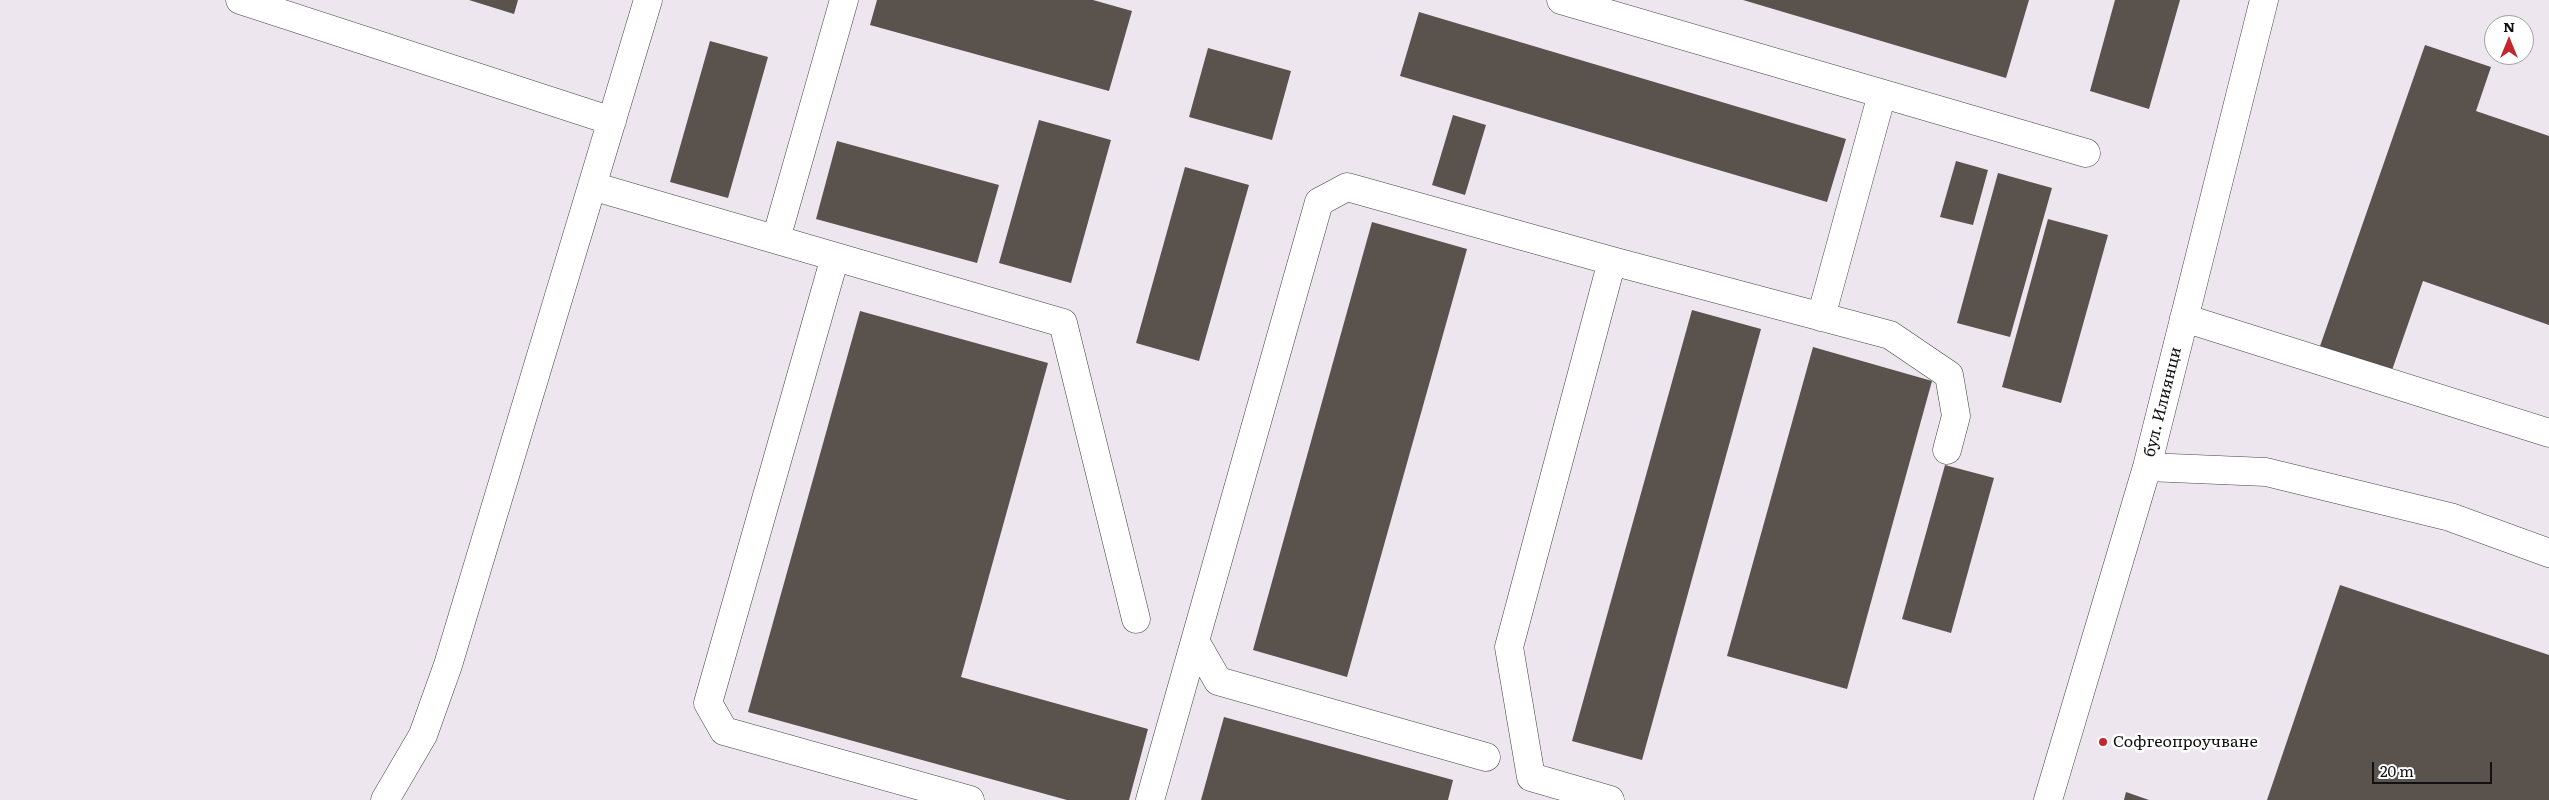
<!DOCTYPE html>
<html>
<head>
<meta charset="utf-8">
<style>
  body { margin:0 }
  #map { position:relative; width:2549px; height:800px; overflow:hidden; background:#fffdf5; font-family:Literata,serif }
  canvas { display:block }
  .north { position:absolute; left:2484px; top:15px; width:50px; height:50px; box-sizing:border-box; background:#fff; border:1px solid #a0a0a0; border-radius:50%; rotate:0deg; font-size:14px; font-weight:700; line-height:20px; text-align:center; color:#111 }
  .north::after { content:''; display:block; margin:auto; width:18px; height:22px; background:#c4262e; clip-path:polygon(50% 0,100% 100%,50% 72%,0 100%) }
  .scale { position:absolute; left:2372px; top:762px; width:120px; height:22px; box-sizing:border-box; border:2px solid #111; border-top:0; padding-left:6px; font-size:15px; line-height:18px; white-space:nowrap; color:#111; -webkit-text-stroke:4px #fff; paint-order:stroke }
</style>
</head>
<body>
<div id="map">
<canvas width="2549" height="800"></canvas>
<div class="north">N</div>
<div class="scale">20 m</div>
</div>
<script>
const c = document.querySelector('canvas').getContext('2d');
c.lineJoin = 'round';
function fillPath(path, color) {
  c.fillStyle = color;
  c.fill(path, 'evenodd');
}
function strokePath(path, color, width, dash) {
  c.strokeStyle = color;
  c.lineWidth = width;
  c.lineCap = dash ? 'butt' : 'round';
  c.setLineDash(dash || []);
  c.stroke(path);
}
function drawText(font, color, halo, rows, align = 'center') {
  c.font = font + ' Literata,serif';
  c.lineWidth = 5;
  c.setLineDash([]);
  c.textBaseline = 'middle';
  c.strokeStyle = halo;
  c.fillStyle = color;
  for (const [text, x, y, turn = 0] of rows) {
    c.save();
    c.translate(x, y);
    c.rotate((+turn || 0) * Math.PI / 180);
    c.textAlign = isNaN(turn) ? turn : align;
    if (halo) c.strokeText(text, 0, 0);
    c.fillText(text, 0, 0);
    c.restore();
  }
}
fillPath(new Path2D(`
  M0,0H2549V800H0ZM2494,25H2524V55H2494Z`), '#eee6ef');
fillPath(new Path2D(`
  M469,0H518L514,14Z
  M877,0H1093L1132,11L1109,91L870,25Z
  M1743,0H2029L2006,78Z
  M2115,0H2180L2149,109L2090,91Z
  M1419,12L1846,139L1827,202L1400,76Z
  M710,41L768,57L728,198L670,182Z
  M2425,45L2491,67L2476,111L2549,136V325L2423,281L2391,373L2319,349Z
  M1208,48L1291,71L1272,140L1189,117Z
  M1453,115L1486,125L1465,195L1432,185Z
  M1039,120L1111,140L1071,283L999,263Z
  M837,141L999,185L977,263L816,219Z
  M1956,161L1988,170L1973,225L1940,217Z
  M1185,167L1249,185L1199,361L1136,343Z
  M1998,173L2052,188L2010,337L1957,323Z
  M2048,219L2108,235L2061,403L2002,387Z
  M1372,222L1467,249L1347,677L1253,650Z
  M1692,310L1761,329L1642,760L1572,741Z
  M860,311L1048,363L961,677L1148,729L1129,800H1067L748,712Z
  M1813,347L1932,381L1847,689L1727,656Z
  M1945,465L1994,478L1951,633L1902,619Z
  M2340,585L2549,655V800H2267Z
  M1224,717L1453,780L1448,800H1201Z
  M2126,792L2149,800H2124Z`), '#5a524d');
const minor = new Path2D(`
  M240,0L612,121
  M1561,0L2086,153
  M592,186L1063,323L1136,619
  M776,239L844,0
  M835,257L708,703L724,731L970,800
  M1821,317L1882,94
  M2184,318L2549,433
  M2147,467L2266,472L2450,517L2549,553
  M1486,757L1218,681L1195,641L1319,202L1347,187L1612,261L1890,335L1949,375L1956,416L1947,450
  M385,800L423,735L448,665L648,0
  M1150,800L1195,641
  M1610,800L1531,777L1509,647L1612,261
  M2048,800L2147,467L2264,0`);
strokePath(minor, '#444', 29);
strokePath(minor, '#fff', 28);
for (const [x, y, r, color] of [
  [2103,742,5,"#c4262e"]
]) {
  const dot = new Path2D();
  dot.arc(x, y, r, 0, 2 * Math.PI);
  c.fillStyle = color;
  c.fill(dot);
  strokePath(dot, '#fff', 2);
}
drawText('16px', '#111', '#fff', [
  ["бул. Илиянци",2163,402,-76]
]);
drawText('16px', '#111', '#fff', [
  ["Софгеопроучване",2113,742]
], 'left');
</script>
</body>
</html>
